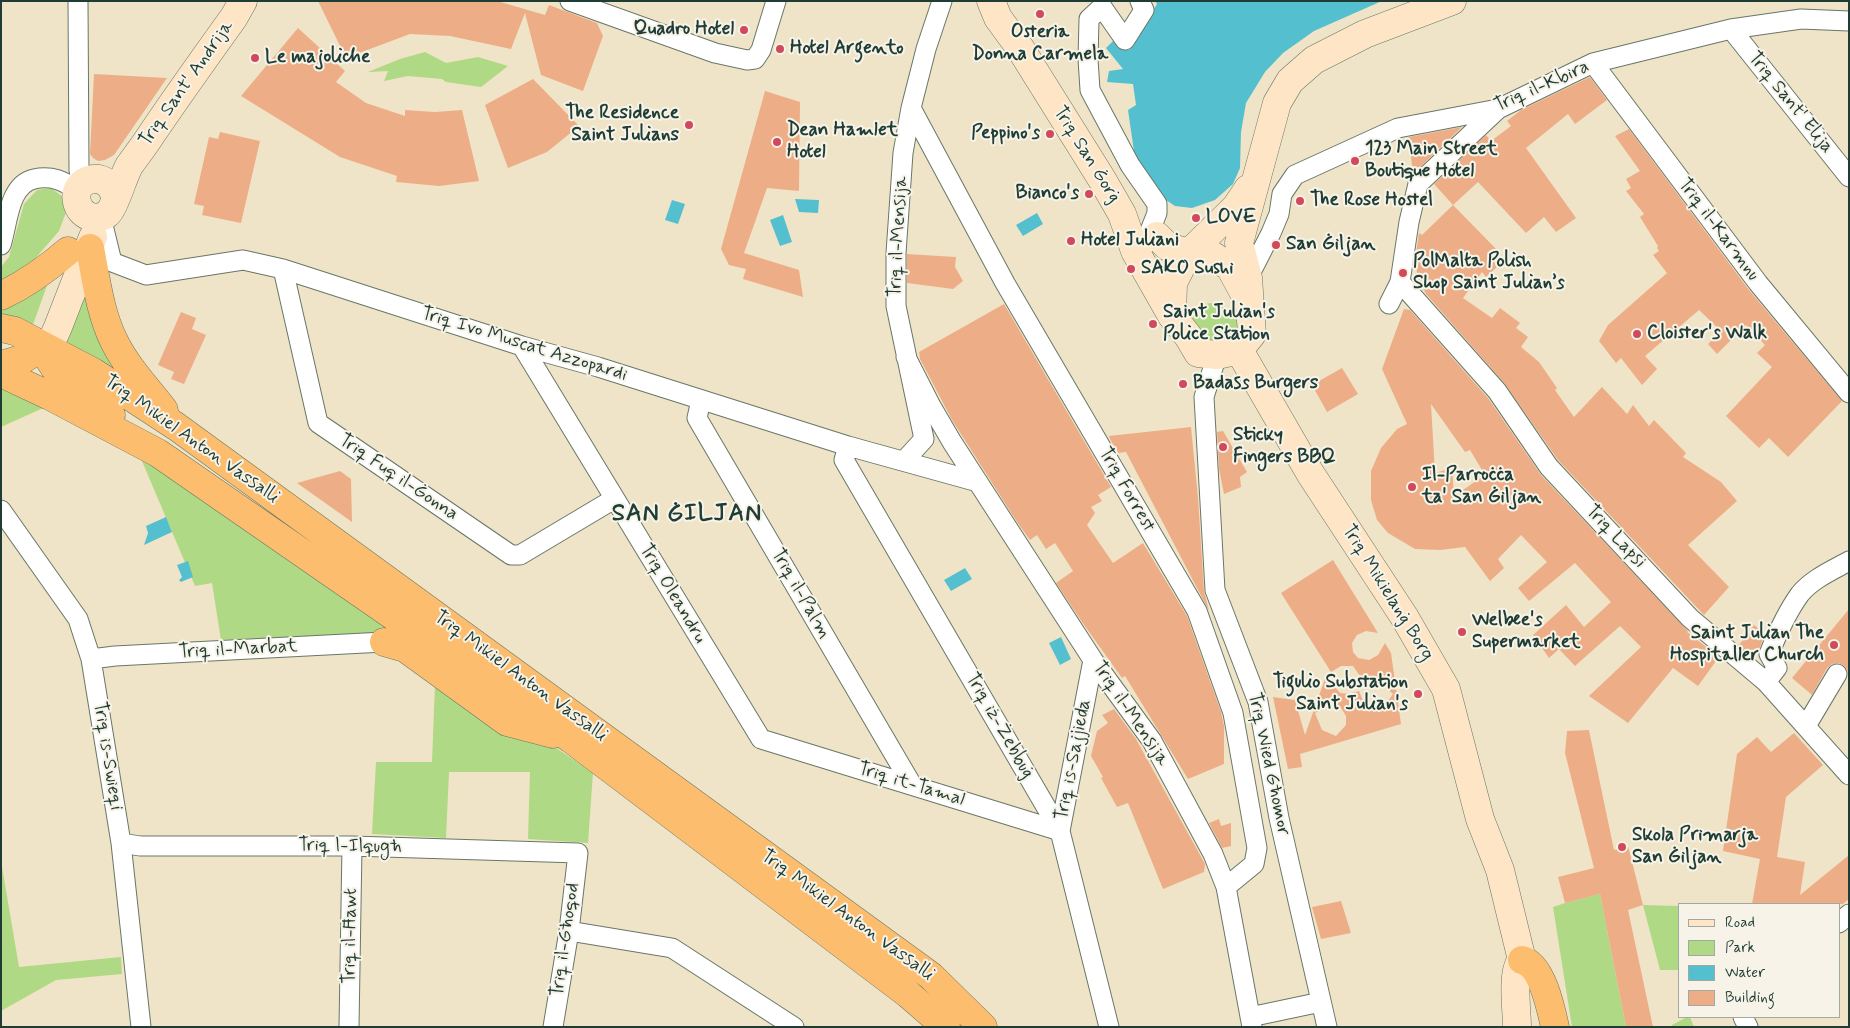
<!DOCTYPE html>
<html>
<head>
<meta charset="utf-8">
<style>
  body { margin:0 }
  #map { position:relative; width:1850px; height:1028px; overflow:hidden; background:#efe4c7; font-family:Mynerve,sans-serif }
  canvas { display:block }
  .frame { position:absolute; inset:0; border:2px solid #1f3d34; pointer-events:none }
  .legend { position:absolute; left:1678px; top:903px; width:162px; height:115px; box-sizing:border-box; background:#f7f3e8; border:1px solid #a1aaa0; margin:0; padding:6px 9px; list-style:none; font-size:15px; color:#1f3d34 }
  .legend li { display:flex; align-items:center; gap:10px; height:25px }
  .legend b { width:25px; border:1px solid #a1aaa0 }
</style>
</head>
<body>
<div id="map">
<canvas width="1850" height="1028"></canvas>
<div class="frame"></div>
<ul class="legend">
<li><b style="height:6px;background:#fee5c5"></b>Road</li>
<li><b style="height:14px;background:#afd984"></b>Park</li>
<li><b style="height:14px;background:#54c0cf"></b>Water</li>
<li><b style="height:14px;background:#edae87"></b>Building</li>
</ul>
</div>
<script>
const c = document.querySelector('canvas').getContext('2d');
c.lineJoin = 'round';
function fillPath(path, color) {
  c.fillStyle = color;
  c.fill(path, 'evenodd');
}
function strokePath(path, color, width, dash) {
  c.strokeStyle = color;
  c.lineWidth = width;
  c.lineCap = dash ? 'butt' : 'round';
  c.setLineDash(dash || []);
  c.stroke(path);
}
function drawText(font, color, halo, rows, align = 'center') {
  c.font = font + ' Mynerve,sans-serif';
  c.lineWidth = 4;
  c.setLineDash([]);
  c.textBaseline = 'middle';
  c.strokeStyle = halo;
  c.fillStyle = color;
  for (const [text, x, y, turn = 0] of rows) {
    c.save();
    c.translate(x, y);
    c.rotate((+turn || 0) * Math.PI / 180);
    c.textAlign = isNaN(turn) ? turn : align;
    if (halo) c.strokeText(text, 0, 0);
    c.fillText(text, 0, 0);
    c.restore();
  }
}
fillPath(new Path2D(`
  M425,52L446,63L478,57L508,66L481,87L446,82L442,79L408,76L384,81L388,71L368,72L400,59Z
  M51,188L63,197L67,210L59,231L27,268L1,287V267L9,257L24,204L37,190Z
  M54,266L31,330L1,322V303Z
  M86,274L93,322L102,348L116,374L61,343Z
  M1211,303C1220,304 1233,312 1238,320C1240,325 1238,331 1238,336L1210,343L1192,319C1195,309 1201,304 1211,303Z
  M1,382L52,404L1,427Z
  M139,454L392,632L221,640L212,583L195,586Z
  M435,685L552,745L593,773L588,843L528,839L530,772H449L446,838L372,834L376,762H432Z
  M1,861L19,967L121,957L122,974L56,980L1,1011Z
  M1600,894L1626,1027H1572L1553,907L1565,903Z
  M1643,905L1679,906V970H1660Z
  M1687,1017H1690L1694,1027H1672V1025Z`), '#afd984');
fillPath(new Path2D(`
  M1155,1H1382L1314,31L1283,53L1265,72L1246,103L1241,132L1240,168L1233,184L1215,200L1192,208L1175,206L1157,194L1135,158L1128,110L1136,105L1133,84L1107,82L1109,71L1123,69L1106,48L1118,36L1129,50L1157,4Z
  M795,199L819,200L818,213L799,212Z
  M672,200L685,204L678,224L665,220Z
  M1037,213L1043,224L1023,236L1016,225Z
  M783,215L792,242L780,246L770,220Z
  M166,517L172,532L144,545L148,533L146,526Z
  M188,561L193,577L181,582L179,580L182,577L177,565Z
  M965,568L972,579L951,591L944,580Z
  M1061,637L1071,659L1060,665L1049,643Z`), '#54c0cf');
fillPath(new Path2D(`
  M318,1H497L545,15L549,5L597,23L603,36L583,91L541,75L525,13L511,49L450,36L410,34L346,58Z
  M298,28L345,71L336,82L366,103L405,116V110L435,112L462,110L479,181L439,186L396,182L397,176L340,157L241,96Z
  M94,74L167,78L114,155L105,160L98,161L93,158L90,154Z
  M1590,77L1607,100L1575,124L1568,114L1526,148L1576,218L1556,232L1544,217L1526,233L1478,182L1453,205L1434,184L1486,135L1491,141L1511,126L1507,121L1521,110Z
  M533,79L579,126L547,152L508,168L485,105Z
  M765,91L800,102L799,191L767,188L744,253L799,270L803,297L743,279L746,269L729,265L721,249Z
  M1462,127L1419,168L1412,166L1409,137Z
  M1629,129L1749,290L1842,401L1788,457L1769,438L1759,448L1726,416L1772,367L1757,353L1765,345L1746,325L1717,354L1708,344L1721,331L1699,310L1645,356L1657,369L1642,385L1621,358L1616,363L1599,341L1608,325L1667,273L1653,255L1659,251L1657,248L1658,246L1640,217L1644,214L1626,191L1631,188L1626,179L1640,171L1615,136Z
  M220,132L260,141L241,223L202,215L204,206L194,204L209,137L218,139Z
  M1453,205L1501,254L1495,260L1499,265L1486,277L1482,272L1463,298L1492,318L1500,308L1520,323L1516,328L1528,337L1521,347L1539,362L1557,388L1555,390L1574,417L1602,387L1627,414L1633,405L1649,426L1654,420L1686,453L1683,457L1721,482L1737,501L1688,545L1729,587L1704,615L1558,460L1505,384L1426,294L1418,279L1415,260L1419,233L1422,235Z
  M907,254L956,257L955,267L963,281L953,289L907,283Z
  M1004,304L1111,487L1098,495L1102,501L1091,507L1095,513L1087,525L1113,563L1143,543L1187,616L1221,712L1224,726V764L1188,779L1125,676L1122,678L1082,622L1056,583L1073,571L1055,543L1046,549L1037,535L1030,540L1017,522L952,420L920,359L919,352Z
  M1404,309L1410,310L1488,398L1541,475L1688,631L1687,632L1719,657L1698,686L1673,668L1628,723L1589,696L1641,647L1620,626L1575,666L1559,649L1549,658L1533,635L1566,605L1584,627L1611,602L1575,563L1529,601L1518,588L1547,562L1521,535L1498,559L1504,568L1490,581L1465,547L1440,550L1415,549L1388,533L1377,520L1371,500V471L1381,448L1397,429L1407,424L1382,369ZM1431,404L1465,452L1470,450L1485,475L1454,496L1452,468L1435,473Z
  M181,312L196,318L192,329L206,335L184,384L171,379L174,372L158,365Z
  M1342,368L1358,394L1327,412L1312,385Z
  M1191,427L1198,498L1204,591L1209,611L1126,452L1118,453L1110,439L1109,436Z
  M1223,431L1247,472L1240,477L1241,487L1224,494L1219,469L1217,432Z
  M340,471L351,479L352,522L297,483Z
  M1333,560L1378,633L1366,631L1357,635L1352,643L1353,652L1358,658L1369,660L1378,655L1385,643L1391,653L1401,724L1300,754L1302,767L1288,769L1273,697L1295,700L1305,735L1326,676L1340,693L1349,694L1359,691L1365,706L1374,710L1383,708L1393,694L1380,682H1370L1361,687L1360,676L1353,666H1341L1331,672L1281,593ZM1332,705L1341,708L1346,716V725L1336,736L1322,730L1315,713Z
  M1849,609V678L1847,669L1843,665L1838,663L1832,664L1827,668L1812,695L1792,678Z
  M1754,625L1765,634L1758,652L1754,657L1739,645Z
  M1114,709L1136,739L1205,864L1204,872L1163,889L1128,803L1117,807L1101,778L1103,777L1091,756L1097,731L1108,723L1102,715Z
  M1589,730L1614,850L1628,846L1643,905L1628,910L1653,1027H1626L1600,894L1565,903L1558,877L1594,868L1565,753L1567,731Z
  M1794,733L1823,765L1786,797L1777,857L1805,862L1800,895L1849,855V899L1843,904H1752L1760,859L1723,851L1737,754L1757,737L1771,752Z
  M1219,819L1221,826L1231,823V846L1222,848L1209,823Z
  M1341,901L1351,933L1321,939L1312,907Z`), '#edae87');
const street = new Path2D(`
  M78,1L79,171L88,180
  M570,1L715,53L747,60L755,59L761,50L776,1
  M1140,1L1144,10L1125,40L1102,7L1089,19L1088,59L1090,90L1130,165L1157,204V213L1144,246
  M1731,29L1849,177
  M1593,63L1758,283L1849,393
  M911,108L1005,283L1197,611L1233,713L1257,848L1254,864L1226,887
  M101,217L112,262L146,275L243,260L283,269L522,346L598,367L848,446L978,482
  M1,245C8,224 8,185 34,179C52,175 63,181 78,190
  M283,269L318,423L511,555H520L614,499
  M1248,278L1271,233L1279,214L1282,194L1295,175L1398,128L1498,109L1593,63L1731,29L1801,19L1849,21
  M1400,282L1497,391L1549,467L1690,618L1766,682L1849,775
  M1389,304L1400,282L1409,222L1418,184L1498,109
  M522,346L761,739L1060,831L1093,660
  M1217,355L1204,397L1215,590L1258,702L1279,818L1327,1027
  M906,357L931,406L952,442L1093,660L1152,741L1213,854L1226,887L1252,1027
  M701,400L697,418L912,785
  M848,446L844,460L1060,831L1109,1027
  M904,461L924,439L896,306V253L903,153L911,108L926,49L942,1
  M1,510L78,619L91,659L121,843L141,1027
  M91,659L115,656L384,642
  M1766,682L1777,668L1769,654C1777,634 1787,612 1800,594C1812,579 1833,570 1849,561
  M1806,726L1837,674
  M121,843L140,846H352L578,853L569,931L553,1027
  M1839,923L1849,914
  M569,931L672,948L794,1027
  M1250,1017L1321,1002
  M1743,1017L1748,1027
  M349,1027L352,846`);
const secondary = new Path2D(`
  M991,1L998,18L1020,48L1103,181L1122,214L1135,251L1172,316L1188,336L1198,353L1217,355L1239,350
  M115,197C109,168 71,177 77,202C80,216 96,222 107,214C114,209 123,177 129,166C136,156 144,146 151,135C178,95 206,56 234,17L243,1
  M1157,236L1168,247L1189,253L1210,254L1230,267L1244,293
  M1172,316L1173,283L1182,265L1189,253L1236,207L1248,189
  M43,346L53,338L58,327L93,237
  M1239,350L1310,473L1405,618L1446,689L1480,819L1500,870L1522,960C1511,971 1517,1010 1517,1027
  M1239,350L1252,334L1248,278L1239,243L1277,103L1290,81L1314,60L1365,34L1452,1`);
const highway = new Path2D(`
  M90,248C96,279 100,313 114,341C126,366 147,388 164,410
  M1,296C26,284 47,269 68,251
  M1,328L15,331L93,372L177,427L931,976L983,1027
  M46,355L56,370L111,415
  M1,365L25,358L43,346
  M1,373L50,396L158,453L571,739L908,994L946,1027
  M384,642L405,648L507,722L553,734
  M1522,960C1542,965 1551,1009 1555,1027`);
strokePath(street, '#687767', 21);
strokePath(secondary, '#687767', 29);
strokePath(highway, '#687767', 29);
strokePath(street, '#fff', 19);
strokePath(secondary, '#fee5c5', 28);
strokePath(highway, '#fcbd6e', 28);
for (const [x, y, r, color] of [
  [1040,14,5,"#d1495b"],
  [744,30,5,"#d1495b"],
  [780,49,5,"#d1495b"],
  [255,58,5,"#d1495b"],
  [689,125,5,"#d1495b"],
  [1050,134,5,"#d1495b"],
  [777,142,5,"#d1495b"],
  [1355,161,5,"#d1495b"],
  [1089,194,5,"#d1495b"],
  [1300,201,5,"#d1495b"],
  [1196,218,5,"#d1495b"],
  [1071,241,5,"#d1495b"],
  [1276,245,5,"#d1495b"],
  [1131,269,5,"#d1495b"],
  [1403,273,5,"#d1495b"],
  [1153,324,5,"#d1495b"],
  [1637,334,5,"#d1495b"],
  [1183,384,5,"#d1495b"],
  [1223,447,5,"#d1495b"],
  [1412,487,5,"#d1495b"],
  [1462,632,5,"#d1495b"],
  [1834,645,5,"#d1495b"],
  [1418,694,5,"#d1495b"],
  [1622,847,5,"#d1495b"]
]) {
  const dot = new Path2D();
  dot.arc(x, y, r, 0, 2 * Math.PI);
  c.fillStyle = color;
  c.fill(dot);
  strokePath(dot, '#f7f3e8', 2);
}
drawText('bold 19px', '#1f3d34', '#f7f3e8', [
  ["Quadro Hotel",734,30,"right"],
  ["Osteria",1040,33,"center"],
  ["Donna Carmela",1040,55,"center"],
  ["Hotel Argento",790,49],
  ["Le majoliche",265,58],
  ["The Residence",679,114,"right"],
  ["Saint Julians",679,136,"right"],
  ["Dean Hamlet",787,131],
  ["Hotel",787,153],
  ["Peppino's",1040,134,"right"],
  ["123 Main Street",1365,150],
  ["Boutique Hotel",1365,172],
  ["Bianco's",1079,194,"right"],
  ["The Rose Hostel",1310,201],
  ["LOVE",1206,218],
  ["Hotel Juliani",1081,241],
  ["San Ġiljan",1286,245],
  ["PolMalta Polish",1413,262],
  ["Shop Saint Julian’s",1413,284],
  ["SAKO Sushi",1141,269],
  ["Saint Julian's",1163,313],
  ["Police Station",1163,335],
  ["Cloister's Walk",1647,334],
  ["Badass Burgers",1193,384],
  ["Sticky",1233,436],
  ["Fingers BBQ",1233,458],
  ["Il-Parroċċa",1422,476],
  ["ta' San Ġiljan",1422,498],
  ["Welbee's",1472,621],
  ["Supermarket",1472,643],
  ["Saint Julian The",1824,634,"right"],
  ["Hospitaller Church",1824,656,"right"],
  ["Tigulio Substation",1408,683,"right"],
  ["Saint Julian's",1408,705,"right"],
  ["Skola Primarja",1632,836],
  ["San Ġiljan",1632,858]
], 'left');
drawText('19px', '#1f3d34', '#f7f3e8', [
  ["Triq Sant' Andrija",187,84,-55],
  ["Triq il-Kbira",1542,87,-24],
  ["Triq Sant' Elija",1790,103,51],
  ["Triq San Ġorġ",1086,155,58],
  ["Triq il-Karmnu",1718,230,53],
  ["Triq il-Mensija",899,237,-87],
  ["Triq Ivo Muscat Azzopardi",524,345,17],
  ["Triq Mikiel Anton Vassalli",191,440,35],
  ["Triq Fuq il-Ġonna",398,478,34],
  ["Triq Forrest",1126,490,60],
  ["Triq Lapsi",1615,537,47],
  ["Triq Mikielanġ Borg",1387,593,58],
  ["Triq Oleandru",672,594,59],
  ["Triq il-Palm",800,594,60],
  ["Triq il-Marbat",238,650,-3],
  ["Triq Mikiel Anton Vassalli",520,677,36],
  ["Triq il-Mensija",1130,714,56],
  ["Triq iż-Żebbuġ",999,726,60],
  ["Triq is-Swieqi",107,756,81],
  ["Triq is-Sajjieda",1074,760,-79],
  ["Triq Wied Għomor",1268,764,78],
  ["Triq it-Tamal",911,785,17],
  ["Triq l-Ilqugħ",350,847,1],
  ["Triq Mikiel Anton Vassalli",847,916,36],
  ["Triq il-Ħawt",351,936,-89],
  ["Triq il-Għoqod",566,940,-82]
]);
c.letterSpacing = '1px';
drawText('bold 24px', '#1f3d34', '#f7f3e8', [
  ["SAN ĠILJAN",687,515]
]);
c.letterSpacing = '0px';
</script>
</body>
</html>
